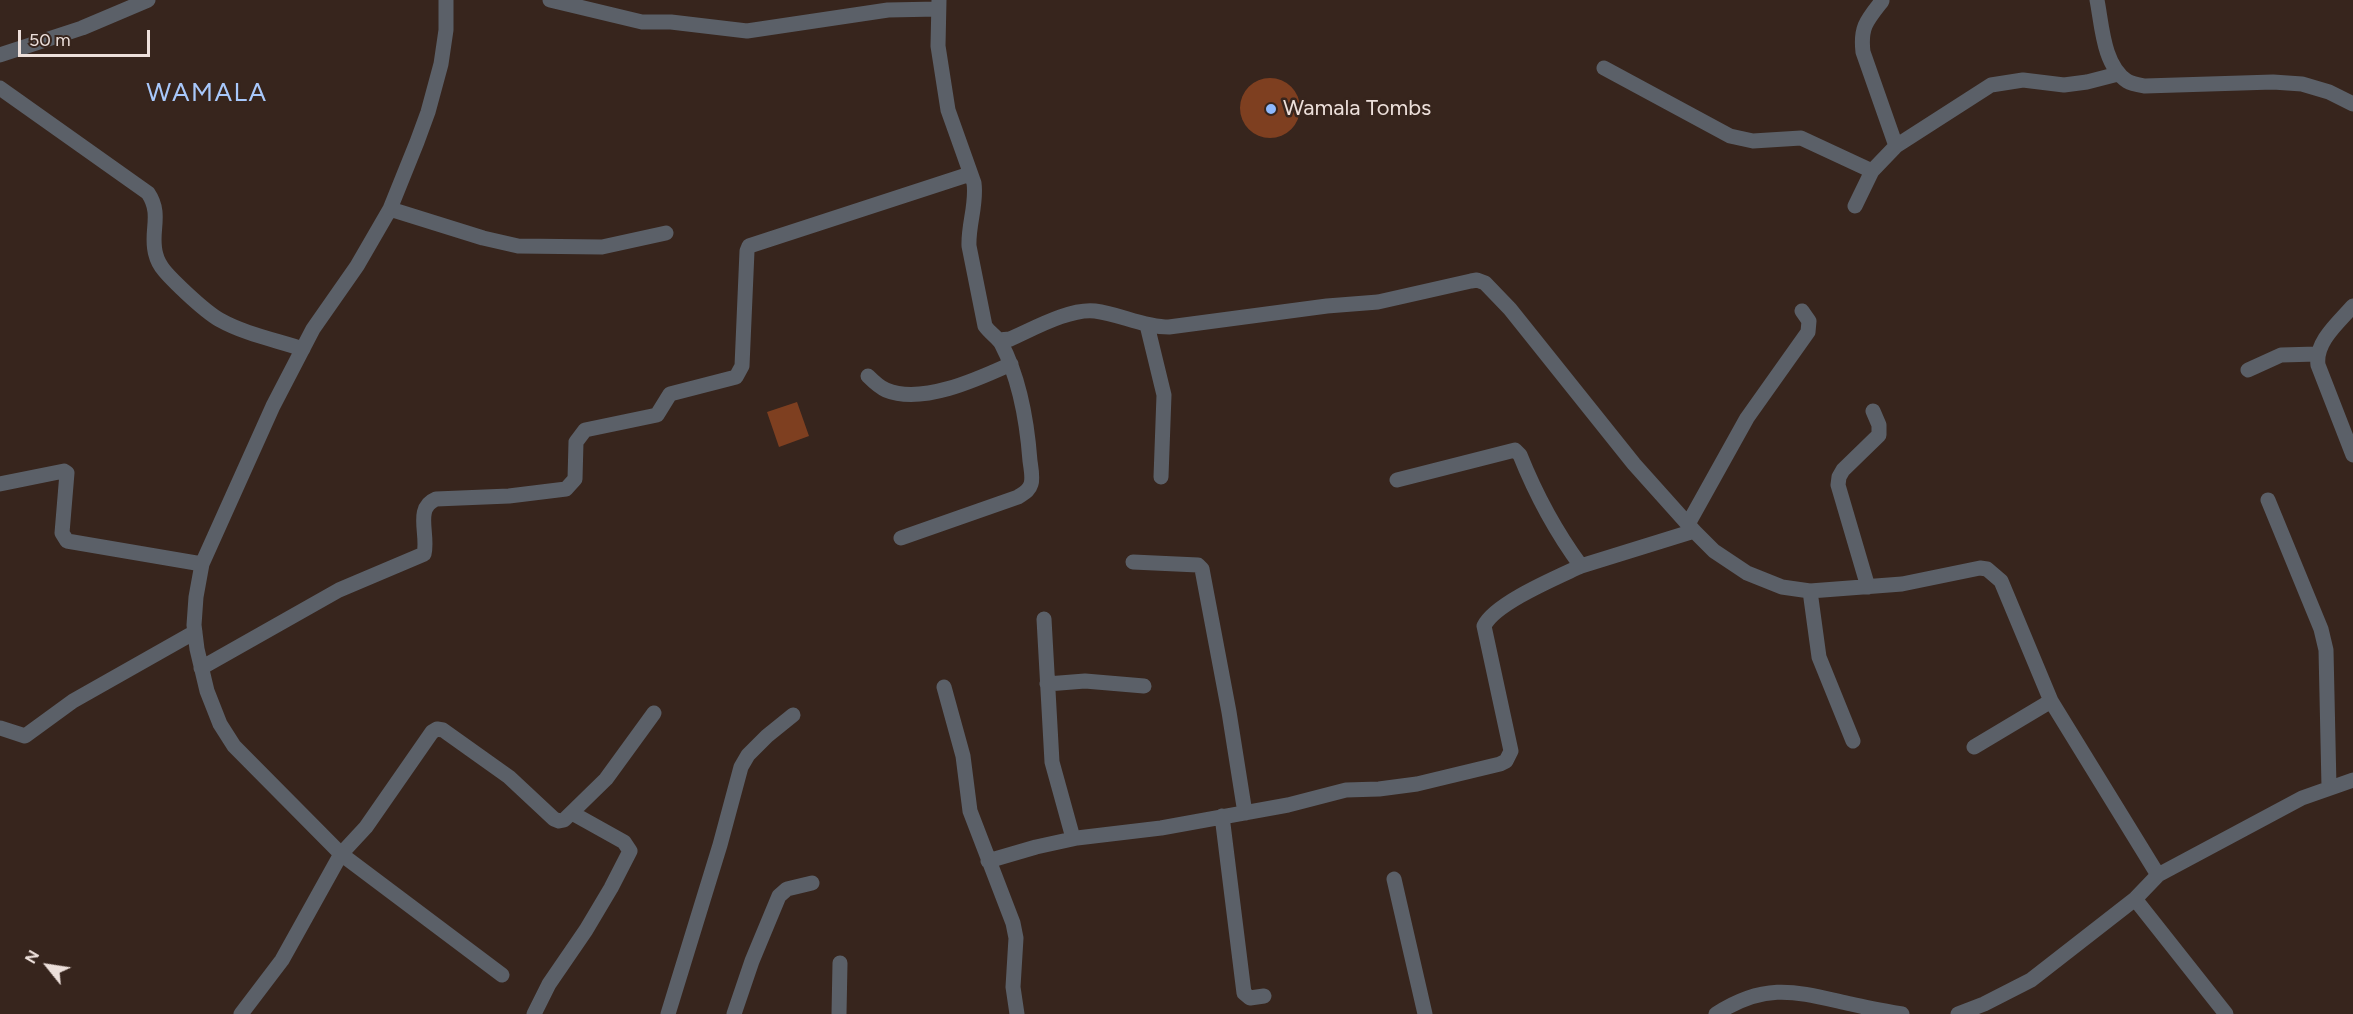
<!DOCTYPE html>
<html>
<head>
<meta charset="utf-8">
<style>
  body { margin:0 }
  #map { position:relative; width:2353px; height:1014px; overflow:hidden; background:#37251d; font-family:Figtree,sans-serif }
  canvas { display:block }
  .north { position:absolute; left:18px; top:936px; width:60px; height:60px; -webkit-text-stroke:4px #37251d; paint-order:stroke; rotate:300deg; font-size:16px; font-weight:700; line-height:24px; text-align:center; color:#ede0db }
  .north::after { content:''; display:block; margin:auto; width:21px; height:27px; background:#ede0db; clip-path:polygon(50% 0,100% 100%,50% 72%,0 100%) }
  .scale { position:absolute; left:18px; top:30px; width:132px; height:27px; box-sizing:border-box; border:3px solid #ede0db; border-top:0; padding-left:8px; font-size:18px; line-height:21px; white-space:nowrap; color:#ede0db; -webkit-text-stroke:4px #37251d; paint-order:stroke }
</style>
</head>
<body>
<div id="map">
<canvas width="2353" height="1014"></canvas>
<div class="north">N</div>
<div class="scale">50 m</div>
</div>
<script>
const c = document.querySelector('canvas').getContext('2d');
c.lineJoin = 'round';
function fillPath(path, color) {
  c.fillStyle = color;
  c.fill(path, 'evenodd');
}
function strokePath(path, color, width, dash) {
  c.strokeStyle = color;
  c.lineWidth = width;
  c.lineCap = dash ? 'butt' : 'round';
  c.setLineDash(dash || []);
  c.stroke(path);
}
function drawText(font, color, halo, rows, align = 'center') {
  c.font = font + ' Figtree,sans-serif';
  c.lineWidth = 5;
  c.setLineDash([]);
  c.textBaseline = 'middle';
  c.strokeStyle = halo;
  c.fillStyle = color;
  for (const [text, x, y, turn = 0] of rows) {
    c.save();
    c.translate(x, y);
    c.rotate((+turn || 0) * Math.PI / 180);
    c.textAlign = isNaN(turn) ? turn : align;
    if (halo) c.strokeText(text, 0, 0);
    c.fillText(text, 0, 0);
    c.restore();
  }
}
fillPath(new Path2D(`
  M1240 108a30 30 0 1 1 60 0a30 30 0 1 1-60 0Z
  M797,402L809,436L779,447L767,412Z`), '#7e3f20');
strokePath(new Path2D(`
  M446,0V30L441,64L428,112L417,142L390,209L357,266L313,329L273,406L202,564L196,597L194,625L197,649L207,691L220,724L234,746L341,854L502,975
  M550,0L642,22H671L747,31L888,10L938,9
  M2097,0C2102,25 2103,65 2127,81C2132,84 2139,85 2145,86L2273,82L2302,84L2329,92L2353,104
  M1882,1C1867,20 1860,27 1863,52L1896,146
  M0,55L82,28L148,0
  M1604,68L1730,136L1753,141L1801,138L1872,171
  M0,88L148,193C163,215 149,233 156,255C159,268 172,279 181,288C193,299 206,312 220,320C245,334 276,340 303,349
  M1855,206L1872,171L1896,146L1991,85L2023,80L2064,85L2087,82L2118,74
  M390,209L483,238L518,246L602,247L666,233
  M2353,306C2338,323 2315,342 2318,365L2353,455
  M1147,325L1164,395L1161,477
  M999,340L1010,339C1033,329 1070,308 1095,311C1120,314 1143,327 1169,327L1327,306L1378,302L1471,281L1477,280L1485,283L1510,309L1634,464L1694,531L1714,551L1747,573L1782,587L1810,591L1902,584L1980,568L1987,569L2001,581L2051,701L2158,875
  M2248,370L2281,355L2317,354
  M868,376C873,381 879,387 886,390C922,405 978,379 1011,364
  M1397,480L1515,450L1520,455C1536,495 1556,532 1581,566L1694,531
  M0,484L64,471L67,473L62,533L67,541L202,564
  M2268,500L2321,629L2326,650L2329,787
  M1688,524L1747,418L1808,332L1809,321L1802,311
  M901,538L1018,497C1024,493 1029,491 1031,484C1033,478 1031,468 1030,461C1027,421 1020,379 1001,343C997,337 990,333 985,326L969,246C968,225 977,204 974,183L948,110L938,46L939,0
  M1133,562L1198,565L1202,569L1229,712L1245,813
  M1868,587L1838,485L1839,477L1843,470L1879,435V425L1873,411
  M1810,591L1819,657L1853,741
  M1044,619L1052,762L1073,838
  M201,668L339,590L424,554C429,535 414,508 436,499L509,496L566,489L575,479L576,442L585,430L657,415L670,394L736,377L742,366L747,251L749,246L970,174
  M1047,684L1085,681L1144,686
  M944,687L963,756L970,811L1013,923L1016,938L1013,987L1017,1014
  M0,728L25,736L73,701L195,632
  M1974,747L2051,701
  M1222,816L1244,993L1250,998L1264,996
  M988,861L1036,847L1077,838L1161,828L1288,805L1346,790L1379,789L1417,784L1500,764L1506,761L1511,751L1484,626C1495,603 1558,577 1581,566
  M1394,879L1425,1014
  M2135,899L2226,1014
  M241,1014L282,960L341,854L366,827L432,732L437,729L443,730L509,777L554,819L559,821L564,820L606,779L654,713
  M534,1014L549,984L586,930L611,888L630,851L624,842L572,813
  M668,1014L720,845L741,767L748,755L767,736L793,715
  M734,1014L752,961L779,896L787,889L812,883
  M839,1014L840,963
  M1716,1014C1767,981 1797,992 1851,1004C1868,1008 1885,1011 1902,1014
  M1958,1014L1984,1004L2031,980L2135,899L2158,875L2302,798L2353,780`), '#5b6068', 15);
for (const [x, y, r, color] of [
  [1271,109,6,"#8eb9fd"]
]) {
  const dot = new Path2D();
  dot.arc(x, y, r, 0, 2 * Math.PI);
  c.fillStyle = color;
  c.fill(dot);
  strokePath(dot, '#37251d', 2);
}
drawText('22px', '#ede0db', '#37251d', [
  ["Wamala Tombs",1283,109]
], 'left');
c.letterSpacing = '1.5px';
drawText('26px', '#a8c8fb', '#37251d', [
  ["WAMALA",207,93]
]);
c.letterSpacing = '0px';
</script>
</body>
</html>
